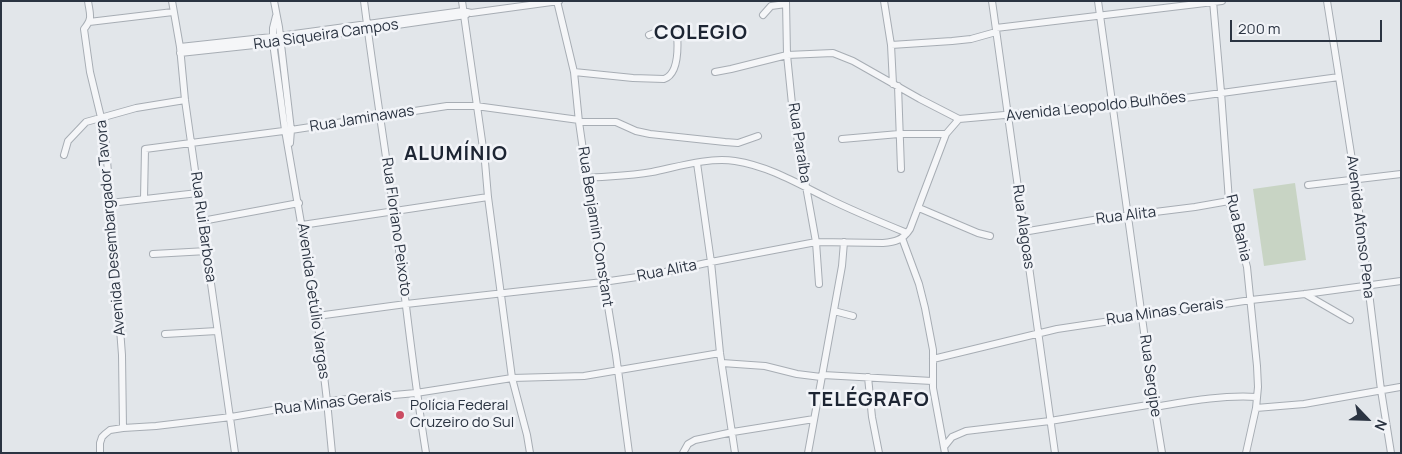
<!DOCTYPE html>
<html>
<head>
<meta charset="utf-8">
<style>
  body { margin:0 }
  #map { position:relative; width:1402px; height:454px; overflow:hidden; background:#e2e6ea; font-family:Manrope,sans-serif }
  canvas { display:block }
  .frame { position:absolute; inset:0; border:2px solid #2b3442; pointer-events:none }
  .north { position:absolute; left:1342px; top:394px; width:50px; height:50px; -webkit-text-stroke:4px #f2f4f8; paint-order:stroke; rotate:114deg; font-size:14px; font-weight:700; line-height:20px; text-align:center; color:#2b3442 }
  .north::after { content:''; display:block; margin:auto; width:18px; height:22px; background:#2b3442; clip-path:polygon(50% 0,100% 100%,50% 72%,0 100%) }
  .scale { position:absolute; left:1230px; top:20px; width:152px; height:22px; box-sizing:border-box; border:2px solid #2b3442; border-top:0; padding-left:6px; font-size:15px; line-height:18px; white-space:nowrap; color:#2b3442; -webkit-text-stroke:4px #f2f4f8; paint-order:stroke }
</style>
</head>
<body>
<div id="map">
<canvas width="1402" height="454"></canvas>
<div class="frame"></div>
<div class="north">N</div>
<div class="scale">200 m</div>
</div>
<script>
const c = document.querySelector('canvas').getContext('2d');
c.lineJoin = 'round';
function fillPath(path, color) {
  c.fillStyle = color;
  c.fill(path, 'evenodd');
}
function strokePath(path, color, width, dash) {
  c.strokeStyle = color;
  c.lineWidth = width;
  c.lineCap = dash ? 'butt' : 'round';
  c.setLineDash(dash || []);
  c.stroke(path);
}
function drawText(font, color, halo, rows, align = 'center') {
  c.font = font + ' Manrope,sans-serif';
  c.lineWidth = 5;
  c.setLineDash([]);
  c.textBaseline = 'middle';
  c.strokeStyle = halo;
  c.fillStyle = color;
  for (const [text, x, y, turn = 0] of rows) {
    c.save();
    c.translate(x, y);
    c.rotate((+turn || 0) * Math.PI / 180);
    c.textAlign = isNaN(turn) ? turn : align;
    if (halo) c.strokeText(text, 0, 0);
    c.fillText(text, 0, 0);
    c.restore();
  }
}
fillPath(new Path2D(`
  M1295,183L1306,260L1264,266L1253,189Z`), '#c8d4c4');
const minor = new Path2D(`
  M88,1C90,15 93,18 84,29L90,72L105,134L122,355L123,428
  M172,1L180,47L185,100L235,453
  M274,1L279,27L291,130L290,143
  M364,1C373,72 384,142 394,212C405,292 413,373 426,453
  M462,1L485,162L488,197L512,378L527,435L530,453
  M557,1L574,72L579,122L587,178L616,355L629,453
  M786,1L787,55L793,114L816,242L819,284
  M884,1L891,45L893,84
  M992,1L1055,453
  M1098,1L1154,404L1162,453
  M1213,1L1221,92L1229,201L1247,267L1257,366L1258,387L1256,408L1246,453
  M1327,1L1355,179L1381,390L1391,453
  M763,15L771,6L786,4
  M276,16L273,28V43L285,130L317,316L327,401L332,453
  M89,22L173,12
  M996,28L1222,1
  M891,45L952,41L971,39L996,32
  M180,47L272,37L463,11L471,13L559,1
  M180,53L273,43L466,15
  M574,72L633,78L664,79C679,74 678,46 677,33C669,29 657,31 649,35
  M715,72L731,69L787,55L833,53L853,61L920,99L959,119
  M898,86L901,169
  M579,122H616L636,131L650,134L725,142L738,143L758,136
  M842,139L899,134H946
  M64,155L68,141L86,122L136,108L185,100
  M697,163L711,262L720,353L735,453
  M587,178C608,176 630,176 652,172C677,167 708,157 735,161C768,166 797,183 827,198C853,211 880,222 907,233
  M1308,185L1401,174
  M144,199L145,149L291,130L447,106H476L579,120
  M110,203L198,193
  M919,208L978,233L990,236
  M202,221L299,203
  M302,225L488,197
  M1023,232L1099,219L1195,207L1229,201
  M902,238L919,284L925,308L933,350V388L945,453
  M153,254L207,251
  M1305,294L1350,320
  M834,311L853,316
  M317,316L406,304L603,282L651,275L711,262L816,242L883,243C895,242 903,240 910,229L946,134L959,119L1163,101L1339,77
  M165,334L217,331
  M933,359L1057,329L1251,300L1305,294L1401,281
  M722,363L765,366L797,374L821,377
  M823,375L932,381
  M868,377L872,417L879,453
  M1154,407C1190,401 1221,395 1257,397
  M1256,408L1304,404L1400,387
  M944,447L952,437L966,431L1050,421L1154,404
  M100,453V443L102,437L105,434L110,430L123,428L156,426L231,417L327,401L416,393L512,378L584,376L720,353
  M683,453L688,444L695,440L733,432L814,419
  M808,453L842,266L844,242`);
strokePath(minor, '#a7adb4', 8);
strokePath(minor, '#f5f6f8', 6);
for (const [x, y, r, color] of [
  [400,415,5,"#cb4c63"]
]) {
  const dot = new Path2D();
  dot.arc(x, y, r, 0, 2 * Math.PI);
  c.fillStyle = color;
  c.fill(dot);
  strokePath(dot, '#f2f4f8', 2);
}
drawText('15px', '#2b3442', '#f2f4f8', [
  ["Rua Siqueira Campos",326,35,-8],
  ["Avenida Leopoldo Bulhões",1096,107,-6],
  ["Rua Jaminawas",362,119,-9],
  ["Rua Paraíba",799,143,81],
  ["Rua Alita",1126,216,-7],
  ["Rua Rui Barbosa",203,227,82],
  ["Rua Floriano Peixoto",396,227,82],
  ["Rua Benjamin Constant",595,227,81],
  ["Rua Alagoas",1023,227,82],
  ["Avenida Afonso Pena",1360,227,83],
  ["Avenida Desembargador Tavora",111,228,-95],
  ["Rua Bahia",1238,228,77],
  ["Rua Alita",667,271,-11],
  ["Avenida Getúlio Vargas",313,301,82],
  ["Rua Minas Gerais",1165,312,-8],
  ["Rua Sergipe",1150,376,82],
  ["Rua Minas Gerais",333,403,-7]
]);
drawText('15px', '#2b3442', '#f2f4f8', [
  ["Polícia Federal",410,406],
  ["Cruzeiro do Sul",410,423]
], 'left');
c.letterSpacing = '1px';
drawText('bold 20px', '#1d2533', '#f2f4f8', [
  ["COLEGIO",701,33],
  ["ALUMÍNIO",456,154],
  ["TELÉGRAFO",869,400]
]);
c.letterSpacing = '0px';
</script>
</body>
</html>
